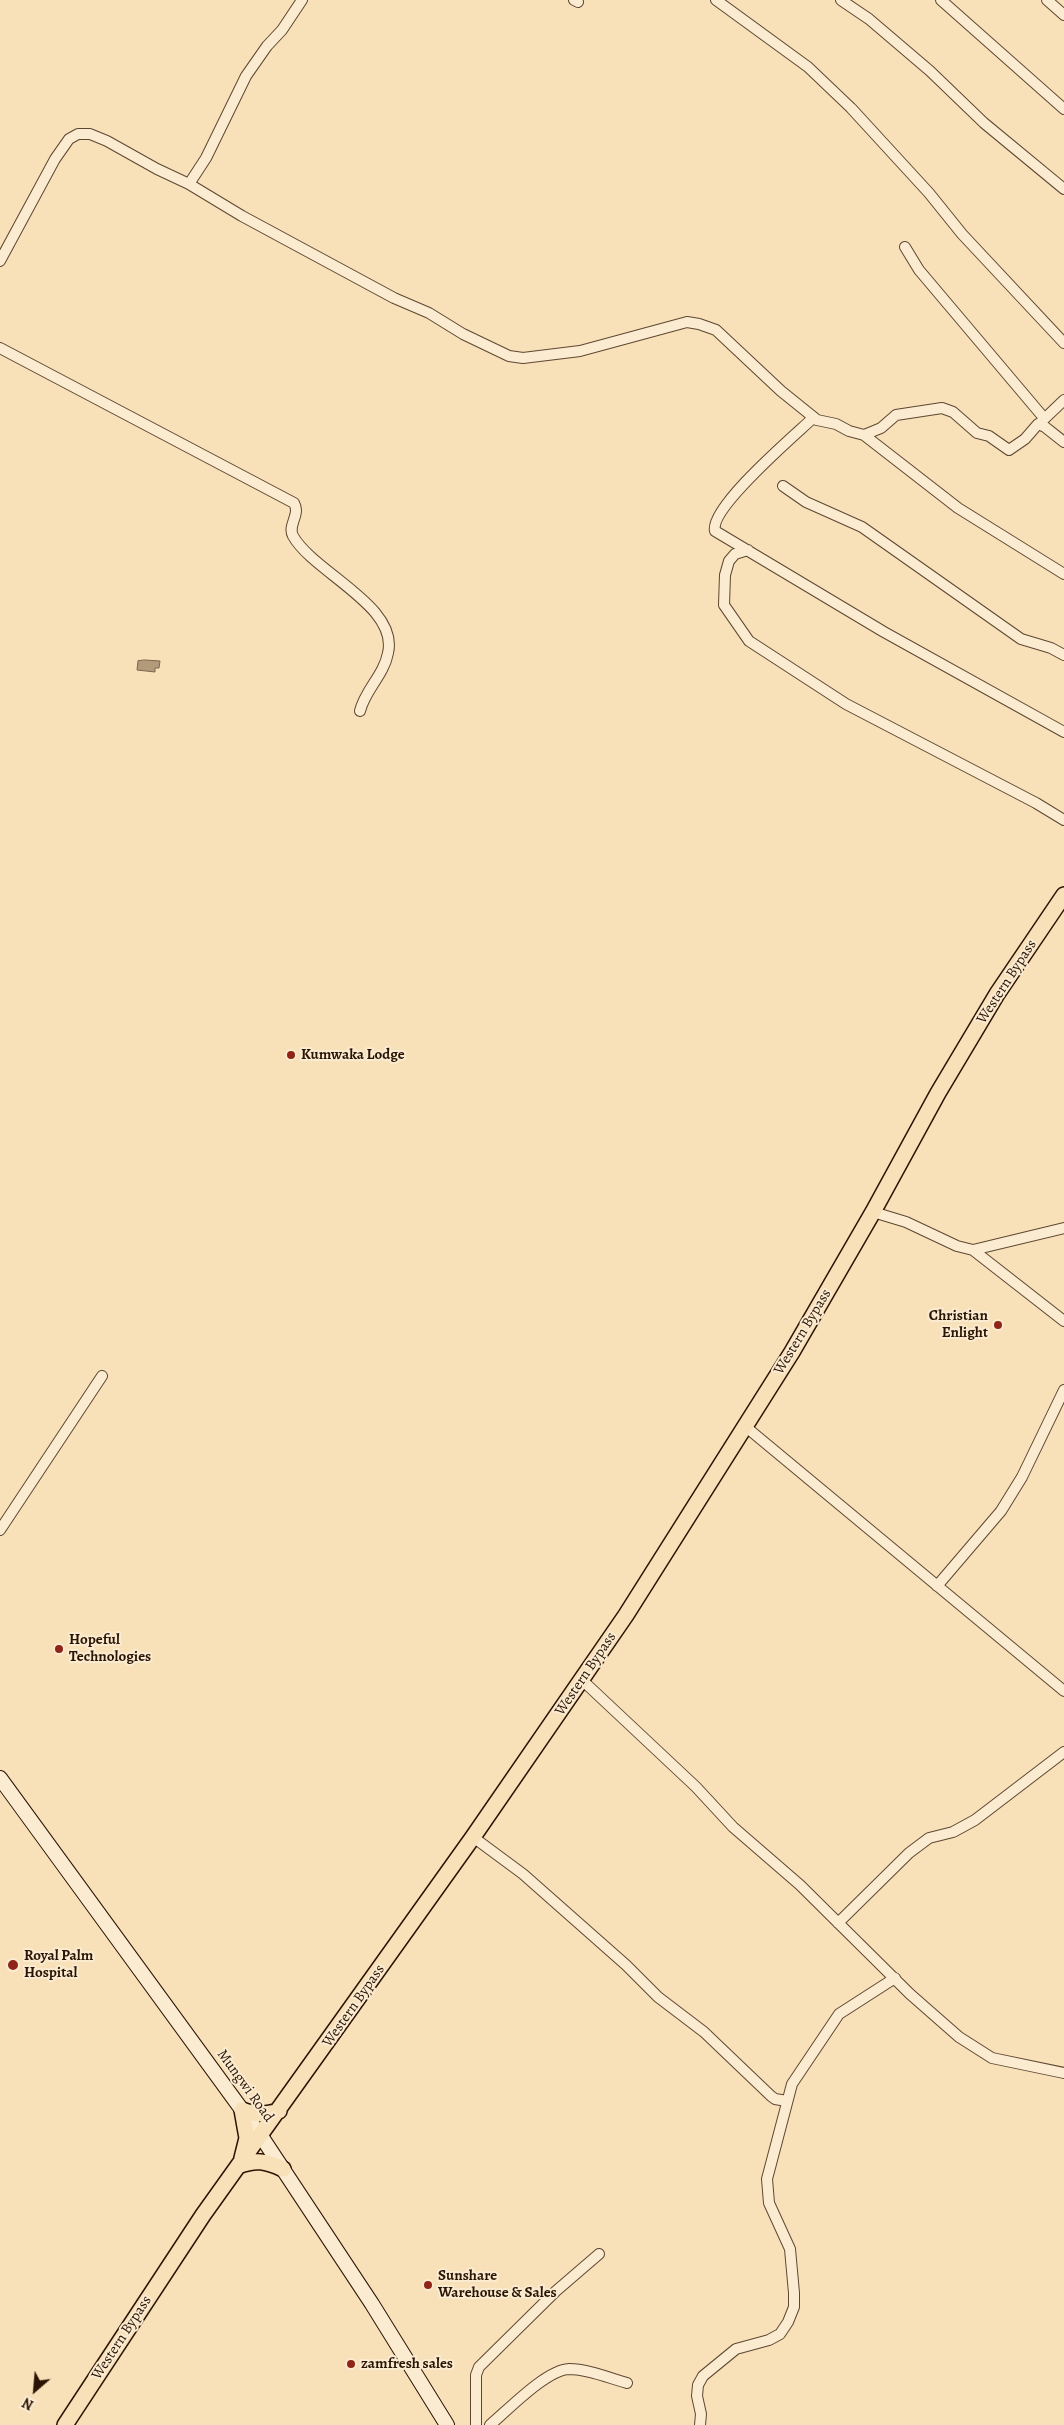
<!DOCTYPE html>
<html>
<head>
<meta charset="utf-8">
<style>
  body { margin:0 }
  #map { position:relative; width:1064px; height:2425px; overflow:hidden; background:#f8e0b8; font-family:Alegreya,serif }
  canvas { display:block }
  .north { position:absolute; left:10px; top:2365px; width:50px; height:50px; -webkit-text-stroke:4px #faebd1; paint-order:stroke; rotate:207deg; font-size:14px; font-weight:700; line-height:20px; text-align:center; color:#2b1404 }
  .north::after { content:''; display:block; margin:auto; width:18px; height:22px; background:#2b1404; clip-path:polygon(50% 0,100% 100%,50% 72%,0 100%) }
</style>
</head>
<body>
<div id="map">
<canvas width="1064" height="2425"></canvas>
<div class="north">N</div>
</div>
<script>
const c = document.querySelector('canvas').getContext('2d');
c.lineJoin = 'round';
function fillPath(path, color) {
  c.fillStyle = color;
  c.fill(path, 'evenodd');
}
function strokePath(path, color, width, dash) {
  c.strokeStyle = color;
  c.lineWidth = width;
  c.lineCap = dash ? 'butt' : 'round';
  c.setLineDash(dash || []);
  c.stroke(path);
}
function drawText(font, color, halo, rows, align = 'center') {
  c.font = font + ' Alegreya,serif';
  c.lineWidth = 4;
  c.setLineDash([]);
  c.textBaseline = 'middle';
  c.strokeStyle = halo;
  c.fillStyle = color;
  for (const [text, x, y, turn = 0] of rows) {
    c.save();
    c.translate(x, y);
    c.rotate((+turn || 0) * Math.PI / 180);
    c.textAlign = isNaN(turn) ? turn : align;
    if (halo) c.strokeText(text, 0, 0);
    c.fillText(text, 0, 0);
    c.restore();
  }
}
const water = new Path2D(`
  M145,660L160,661L159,668H155V672L137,670L138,661Z`);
fillPath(water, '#b29b7b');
strokePath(water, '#7c654b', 1);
const street = new Path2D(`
  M574,0L578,2
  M716,0L808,67L851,108L929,193L962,234L1064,343
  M841,0L869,19L930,71L984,123L1064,189
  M941,0L1064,109
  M1047,0L1064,15
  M189,184L206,158L246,76L267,46L282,30L302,0
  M905,247L919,270L1044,418
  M0,261L55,159L69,139L78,134H90L107,141L157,169L189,184L242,216L394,298L429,313L463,334L509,356L523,358L580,351L687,322L699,324L716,330L781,391L817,420L836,424L849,431L864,435L881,428L896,415L942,408L953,412L977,433L989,436L1009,450L1025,439L1038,424L1045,427L1064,442
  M0,348L294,503C301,515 287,525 293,536C314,573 399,606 388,653C384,675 365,690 360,711
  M813,418C794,436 709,508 715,531L884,632L1064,732
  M1041,422L1064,400
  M864,435L958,508L1064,574
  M783,486L806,502L862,527L1021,639L1051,648L1064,655
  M748,550L735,554L729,561L725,575L724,605L749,641L846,704L1036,803L1064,820
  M873,1212L906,1222L957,1246L973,1250L1064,1228
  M973,1250L1064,1321
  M746,1427L1064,1691
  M0,1530L102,1376
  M937,1586L1001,1511L1022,1477L1064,1390
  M582,1680L696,1787L733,1827L800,1885L910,1994L959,2037L992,2058L1064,2073
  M473,1837L523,1874L626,1965L658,1997L704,2032L771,2096L775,2099L787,2101
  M838,1923L909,1853L929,1838L953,1832L975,1820L1064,1752
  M476,2425V2375L479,2367L556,2291L599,2254
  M490,2425C508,2410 546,2370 569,2369C588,2369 609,2378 627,2383
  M700,2425L701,2414L697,2396L698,2385L703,2376L736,2349L769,2340L780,2334L788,2322L794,2307V2293L790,2249L769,2203L767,2179L792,2084L839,2014L895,1978`);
const secondary = new Path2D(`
  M0,1778L261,2136L372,2304L447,2425`);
const primary = new Path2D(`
  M242,2110C256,2115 265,2115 279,2111
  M242,2158L247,2138L242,2110
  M238,2166C256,2159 266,2161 283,2169
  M65,2425L203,2215L473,1837L626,1615L792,1352L873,1212L938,1093L997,994L1064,895`);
strokePath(street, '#5e4731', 12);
strokePath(secondary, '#2b1404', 16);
strokePath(primary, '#2b1404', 18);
strokePath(street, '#faebd1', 10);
strokePath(secondary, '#faebd1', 14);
strokePath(primary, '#f8e0b8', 15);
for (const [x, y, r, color] of [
  [291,1055,5,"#8f2418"],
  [998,1325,5,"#8f2418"],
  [59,1649,5,"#8f2418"],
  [13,1965,6,"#8f2418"],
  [428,2285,5,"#8f2418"],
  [351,2364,5,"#8f2418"]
]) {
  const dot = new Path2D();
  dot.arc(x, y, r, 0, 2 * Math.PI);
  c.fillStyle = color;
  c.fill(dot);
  strokePath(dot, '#faebd1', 2);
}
drawText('15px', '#2b1404', '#faebd1', [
  ["Western Bypass",1007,982,-57],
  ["Western Bypass",803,1332,-59],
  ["Western Bypass",586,1674,-56],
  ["Western Bypass",354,2006,-55],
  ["Mungwi Road",245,2086,54],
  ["Western Bypass",122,2338,-57]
]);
drawText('bold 15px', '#2b1404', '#faebd1', [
  ["Kumwaka Lodge",301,1055],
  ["Christian",988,1316,"right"],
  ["Enlight",988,1333,"right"],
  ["Hopeful",69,1640],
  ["Technologies",69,1657],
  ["Royal Palm",24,1956],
  ["Hospital",24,1973],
  ["Sunshare",438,2276],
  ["Warehouse & Sales",438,2293],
  ["zamfresh sales",361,2364]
], 'left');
</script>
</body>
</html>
